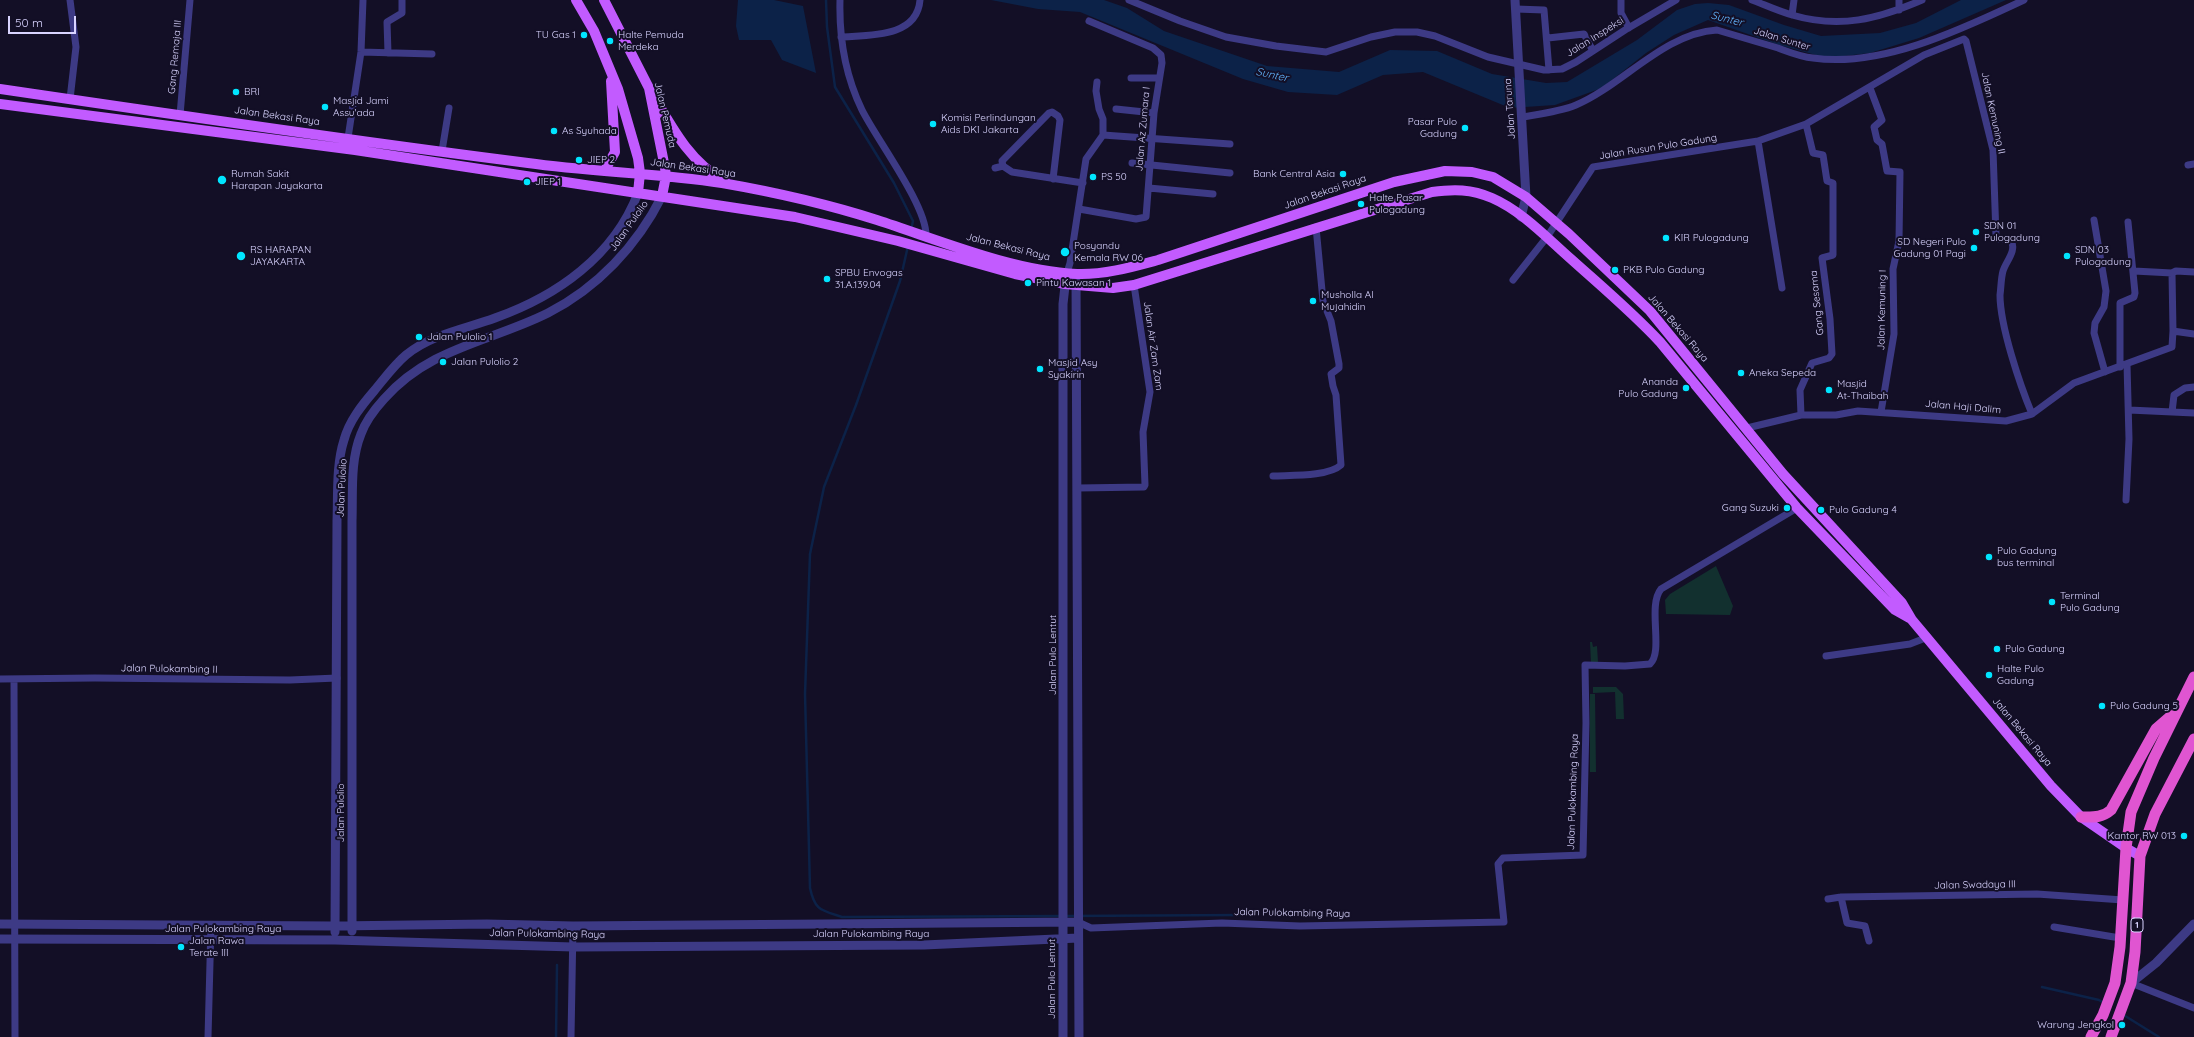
<!DOCTYPE html>
<html>
<head>
<meta charset="utf-8">
<style>
  body { margin:0 }
  #map { position:relative; width:2194px; height:1037px; overflow:hidden; background:#130f26; font-family:Quicksand,sans-serif }
  canvas { display:block }
  .scale { position:absolute; left:8px; top:16px; width:68px; height:18px; box-sizing:border-box; border:2px solid #d9d4ff; border-top:0; padding-left:5px; font-size:12px; line-height:14px; white-space:nowrap; color:#d9d4ff; -webkit-text-stroke:3px #130f26; paint-order:stroke }
</style>
</head>
<body>
<div id="map">
<canvas width="2194" height="1037"></canvas>
<div class="scale">50 m</div>
</div>
<script>
const c = document.querySelector('canvas').getContext('2d');
c.lineJoin = 'round';
function fillPath(path, color) {
  c.fillStyle = color;
  c.fill(path, 'evenodd');
}
function strokePath(path, color, width, dash) {
  c.strokeStyle = color;
  c.lineWidth = width;
  c.lineCap = dash ? 'butt' : 'round';
  c.setLineDash(dash || []);
  c.stroke(path);
}
function drawText(font, color, halo, rows, align = 'center') {
  c.font = font + ' Quicksand,sans-serif';
  c.lineWidth = 4;
  c.setLineDash([]);
  c.textBaseline = 'middle';
  c.strokeStyle = halo;
  c.fillStyle = color;
  for (const [text, x, y, turn = 0] of rows) {
    c.save();
    c.translate(x, y);
    c.rotate((+turn || 0) * Math.PI / 180);
    c.textAlign = isNaN(turn) ? turn : align;
    if (halo) c.strokeText(text, 0, 0);
    c.fillText(text, 0, 0);
    c.restore();
  }
}
fillPath(new Path2D(`
  M1716,566L1733,606L1730,615L1666,614L1665,600L1670,594Z
  M1590,642H1592L1593,647L1597,646L1598,662L1591,663Z
  M1593,687H1616L1623,694L1624,719H1616L1615,692L1593,693Z
  M1590,694H1595L1596,772H1590Z`), '#12302f');
fillPath(new Path2D(`
  M738,0H774L803,6L816,73L782,60L771,40H739L736,26Z
  M991,0H1104L1127,8L1164,31L1267,66L1339,72L1390,50L1437,51L1492,74L1546,83L1567,82L1637,40L1677,10L1695,4L1708,3L1729,5L1784,25L1821,36L1880,33L1916,23L1961,0H2006L1919,38L1870,53L1827,58L1779,45L1708,20L1674,35L1646,53L1602,88L1555,105L1510,108L1423,72L1383,75L1337,95L1288,92L1243,79L1080,12L1038,9Z`), '#0c2248');
strokePath(new Path2D(`
  M826,0L827,27L835,87L894,183L913,221L911,230
  M908,246L900,281L856,405L824,487L810,554L805,694L810,888C815,911 821,910 842,917L1061,916
  M1066,916L1241,915
  M2042,987L2099,1000L2104,1003
  M2122,1014L2159,1037
  M556,1037L557,965`), '#0c2248', 2.5);
strokePath(new Path2D(`
  M840,0C839,38 845,75 862,110C877,140 927,206 926,236
  M1129,0L1180,21L1226,37L1276,46L1326,52L1371,37L1395,32H1417L1435,36L1488,57L1544,70L1562,69L1576,62L1625,30L1676,0
  M1621,0V13L1629,28
  M1752,0C1765,5 1778,11 1792,15C1840,29 1878,19 1922,0
  M1516,9L1544,10L1549,70
  M1899,10V0
  M1792,15L1794,0
  M841,37C869,35 917,38 920,0
  M1548,38L1584,34L1593,51
  M361,52L432,54
  M388,53L387,22L402,13V0
  M1131,78H1158
  M1870,88L1882,120L1874,127L1877,140L1882,144L1887,171L1900,172L1899,241L1893,269L1894,334L1881,412
  M70,99L76,47L70,0
  M1116,109L1154,113
  M180,115L190,0
  M1522,117C1540,114 1559,112 1576,105C1623,85 1664,33 1717,30C1737,36 1758,42 1778,48C1789,52 1801,57 1813,58C1882,68 1962,29 2024,0
  M1103,135L1230,144
  M348,138L361,52L363,0
  M1758,141L1782,288
  M442,151L449,108
  M1132,163L1230,173
  M2188,165L2194,164
  M1003,166L1002,161L1049,113L1052,112L1058,116L1060,120L1053,179
  M995,168L1003,166L1012,172L1083,183
  M1149,188L1213,194
  M1079,209L1136,219L1146,217L1154,113L1162,63L1161,55L1153,48L1089,21
  M2094,220L2106,291L2104,307L2095,323L2094,333L2105,372
  M2134,271L2172,273
  M1067,273L1070,263L1086,159L1103,135V119L1099,109L1096,91L1097,82
  M1513,280L1547,237L1593,167L1758,141L1806,124L1924,55L1964,39L1966,41L1993,150L1996,236L1998,239L2011,240C2017,251 2006,261 2003,271C2001,278 2001,288 2000,295C2000,326 2020,385 2032,414
  M2173,331L2172,273L2176,271L2194,272
  M2120,367V303L2134,297L2135,293L2128,222
  M2129,410L2194,413
  M2172,412L2174,395L2185,388L2194,387
  M1801,415L1800,390L1812,363L1829,358L1832,354L1830,319L1822,258L1833,255V183L1827,181L1823,155L1813,153L1806,124
  M1747,428L1801,415H1836L1858,411L2006,421L2032,414L2074,383L2172,347L2173,331L2194,334
  M1273,476C1290,475 1328,477 1341,465L1336,395L1333,386L1331,374L1339,368V364L1331,321L1323,301L1316,227
  M1078,488L1144,487L1145,485L1143,432L1150,392L1134,285
  M2126,500L2129,439L2127,364
  M1826,656L1910,644L1928,637
  M0,679L95,678L290,680L337,678
  M14,679L15,1037
  M1841,897L1847,923L1865,926L1869,941
  M1828,899L1841,897L2037,894L2123,900
  M1078,922L1091,928L1222,923L1300,926L1504,922L1498,864L1503,858L1583,855L1586,723L1585,665L1625,666L1650,664C1664,651 1647,606 1661,589L1797,508
  M2054,927L2120,938
  M2131,983L2194,1008
  M208,1037L211,925
  M571,1037L573,926`), '#3d3a85', 7);
strokePath(new Path2D(`
  M1515,0L1526,197L1521,217
  M1076,274L1079,1037
  M0,924L335,926L487,924L573,926L1078,922
  M352,931V521C353,492 350,461 361,434C366,420 374,410 384,399C430,347 490,342 548,313C597,288 637,246 662,196
  M335,932L337,521C338,494 336,465 344,440C349,421 362,405 374,391C384,379 394,365 406,355C432,334 465,329 495,318C557,296 614,256 638,193
  M0,939L335,940L573,947L924,945L1078,938
  M2131,983L2156,963L2194,924
  M1063,1037V304L1066,277`), '#3d3a85', 9);
strokePath(new Path2D(`
  M576,0L594,31L618,89L638,158L640,173L638,193
  M604,0L649,88L665,168L666,176L662,196
  M0,89C176,115 352,141 528,163C592,172 657,173 722,183C774,192 827,204 877,220C939,240 1012,271 1077,274C1104,275 1132,267 1158,260L1394,182L1445,171L1472,172L1493,177L1526,197L1569,234L1650,311L1783,474L1902,603L1912,620L2051,786L2081,817L2126,848L2140,856
  M652,93C671,126 690,163 725,181
  M0,104L355,150L795,217L898,241L1015,274L1065,284L1113,288L1134,285L1432,192C1454,189 1471,189 1492,198C1522,211 1547,238 1571,259C1601,286 1632,312 1660,342L1797,508L1895,610L1911,619
  M605,170L615,152L611,81`), '#c25bff', 10);
strokePath(new Path2D(`
  M2081,817C2093,817 2102,818 2111,810L2156,729L2171,716
  M2091,1037L2103,1015L2115,983L2120,947L2126,848L2131,812L2154,758L2194,677
  M2111,1037L2131,983L2135,952L2140,856L2155,814L2194,739`), '#e055d1', 11);
for (const [x, y, r, color] of [
  [584,35,4,"#00e5ff"],
  [610,41,4,"#00e5ff"],
  [236,92,4,"#00e5ff"],
  [325,107,4,"#00e5ff"],
  [933,124,4,"#00e5ff"],
  [1465,128,4,"#00e5ff"],
  [554,131,4,"#00e5ff"],
  [579,160,4,"#00e5ff"],
  [1343,174,4,"#00e5ff"],
  [1093,177,4,"#00e5ff"],
  [222,180,5,"#00e5ff"],
  [527,182,4,"#00e5ff"],
  [1361,204,4,"#00e5ff"],
  [1976,232,4,"#00e5ff"],
  [1666,238,4,"#00e5ff"],
  [1974,248,4,"#00e5ff"],
  [1065,252,5,"#00e5ff"],
  [241,256,5,"#00e5ff"],
  [2067,256,4,"#00e5ff"],
  [1615,270,4,"#00e5ff"],
  [827,279,4,"#00e5ff"],
  [1028,283,4,"#00e5ff"],
  [1313,301,4,"#00e5ff"],
  [419,337,4,"#00e5ff"],
  [443,362,4,"#00e5ff"],
  [1040,369,4,"#00e5ff"],
  [1741,373,4,"#00e5ff"],
  [1686,388,4,"#00e5ff"],
  [1829,390,4,"#00e5ff"],
  [1787,508,4,"#00e5ff"],
  [1821,510,4,"#00e5ff"],
  [1989,557,4,"#00e5ff"],
  [2052,602,4,"#00e5ff"],
  [1997,649,4,"#00e5ff"],
  [1989,675,4,"#00e5ff"],
  [2102,706,4,"#00e5ff"],
  [2184,836,4,"#00e5ff"],
  [181,947,4,"#00e5ff"],
  [2122,1025,4,"#00e5ff"]
]) {
  const dot = new Path2D();
  dot.arc(x, y, r, 0, 2 * Math.PI);
  c.fillStyle = color;
  c.fill(dot);
  strokePath(dot, '#130f26', 1.5);
}
for (const [x, y, w] of [
  [2137,925,12]
]) {
  const box = new Path2D();
  box.roundRect(x - w / 2, y - 7, w, 14, 3);
  c.fillStyle = '#130f26';
  c.fill(box);
  strokePath(box, '#d9d4ff', 1);
}
drawText('bold 9px', '#d9d4ff', null, [
  ["1",2137,925]
]);
drawText('10px', '#d9d4ff', '#130f26', [
  ["TU Gas 1",576,35,"right"],
  ["Halte Pemuda",618,35],
  ["Merdeka",618,47],
  ["BRI",244,92],
  ["Masjid Jami",333,101],
  ["Assu'ada",333,113],
  ["Komisi Perlindungan",941,118],
  ["Aids DKI Jakarta",941,130],
  ["Pasar Pulo",1457,122,"right"],
  ["Gadung",1457,134,"right"],
  ["As Syuhada",562,131],
  ["JIEP 2",587,160],
  ["Rumah Sakit",231,174],
  ["Harapan Jayakarta",231,186],
  ["Bank Central Asia",1335,174,"right"],
  ["PS 50",1101,177],
  ["JIEP 1",535,182],
  ["Halte Pasar",1369,198],
  ["Pulogadung",1369,210],
  ["SDN 01",1984,226],
  ["Pulogadung",1984,238],
  ["KIR Pulogadung",1674,238],
  ["SD Negeri Pulo",1966,242,"right"],
  ["Gadung 01 Pagi",1966,254,"right"],
  ["Posyandu",1074,246],
  ["Kemala RW 06",1074,258],
  ["RS HARAPAN",250,250],
  ["JAYAKARTA",250,262],
  ["SDN 03",2075,250],
  ["Pulogadung",2075,262],
  ["PKB Pulo Gadung",1623,270],
  ["SPBU Envogas",835,273],
  ["31.A.139.04",835,285],
  ["Pintu Kawasan 1",1036,283],
  ["Musholla Al",1321,295],
  ["Mujahidin",1321,307],
  ["Jalan Pulolio 1",427,337],
  ["Jalan Pulolio 2",451,362],
  ["Masjid Asy",1048,363],
  ["Syakirin",1048,375],
  ["Aneka Sepeda",1749,373],
  ["Ananda",1678,382,"right"],
  ["Pulo Gadung",1678,394,"right"],
  ["Masjid",1837,384],
  ["At-Thaibah",1837,396],
  ["Gang Suzuki",1779,508,"right"],
  ["Pulo Gadung 4",1829,510],
  ["Pulo Gadung",1997,551],
  ["bus terminal",1997,563],
  ["Terminal",2060,596],
  ["Pulo Gadung",2060,608],
  ["Pulo Gadung",2005,649],
  ["Halte Pulo",1997,669],
  ["Gadung",1997,681],
  ["Pulo Gadung 5",2110,706],
  ["Kantor RW 013",2176,836,"right"],
  ["Jalan Rawa",189,941],
  ["Terate III",189,953],
  ["Warung Jengkol",2114,1025,"right"]
], 'left');
drawText('10px', '#d9d4ff', '#130f26', [
  ["Jalan Inspeksi",1595,37,-32],
  ["Jalan Sunter",1782,39,17],
  ["Gang Remaja III",175,57,-85],
  ["Jalan Taruna",1510,109,-94],
  ["Jalan Kemuning II",1993,113,78],
  ["Jalan Pemuda",665,115,77],
  ["Jalan Bekasi Raya",277,116,8],
  ["Jalan Az Zumara I",1143,129,-85],
  ["Jalan Rusun Pulo Gadung",1658,147,-9],
  ["Jalan Bekasi Raya",693,168,8],
  ["Jalan Bekasi Raya",1325,192,-19],
  ["Jalan Pulolio",629,226,-55],
  ["Jalan Bekasi Raya",1008,247,14],
  ["Gang Sesama",1817,303,-96],
  ["Jalan Kemuning I",1882,310,-89],
  ["Jalan Bekasi Raya",1678,328,49],
  ["Jalan Air Zam Zam",1153,346,82],
  ["Jalan Haji Dalim",1963,407,5],
  ["Jalan Pulolio",342,488,-87],
  ["Jalan Pulo Lentut",1053,655,-90],
  ["Jalan Pulokambing II",169,669,1],
  ["Jalan Bekasi Raya",2022,732,50],
  ["Jalan Pulokambing Raya",1573,792,-88],
  ["Jalan Pulolio",341,813,-90],
  ["Jalan Swadaya III",1975,885,-1],
  ["Jalan Pulokambing Raya",1292,913,1],
  ["Jalan Pulokambing Raya",223,929],
  ["Jalan Pulokambing Raya",547,934,1],
  ["Jalan Pulokambing Raya",871,934],
  ["Jalan Pulo Lentut",1052,979,-90]
]);
drawText('italic 11px', '#62b6ff', '#130f26', [
  ["Sunter",1727,19,14],
  ["Sunter",1272,75,12]
]);
</script>
</body>
</html>
